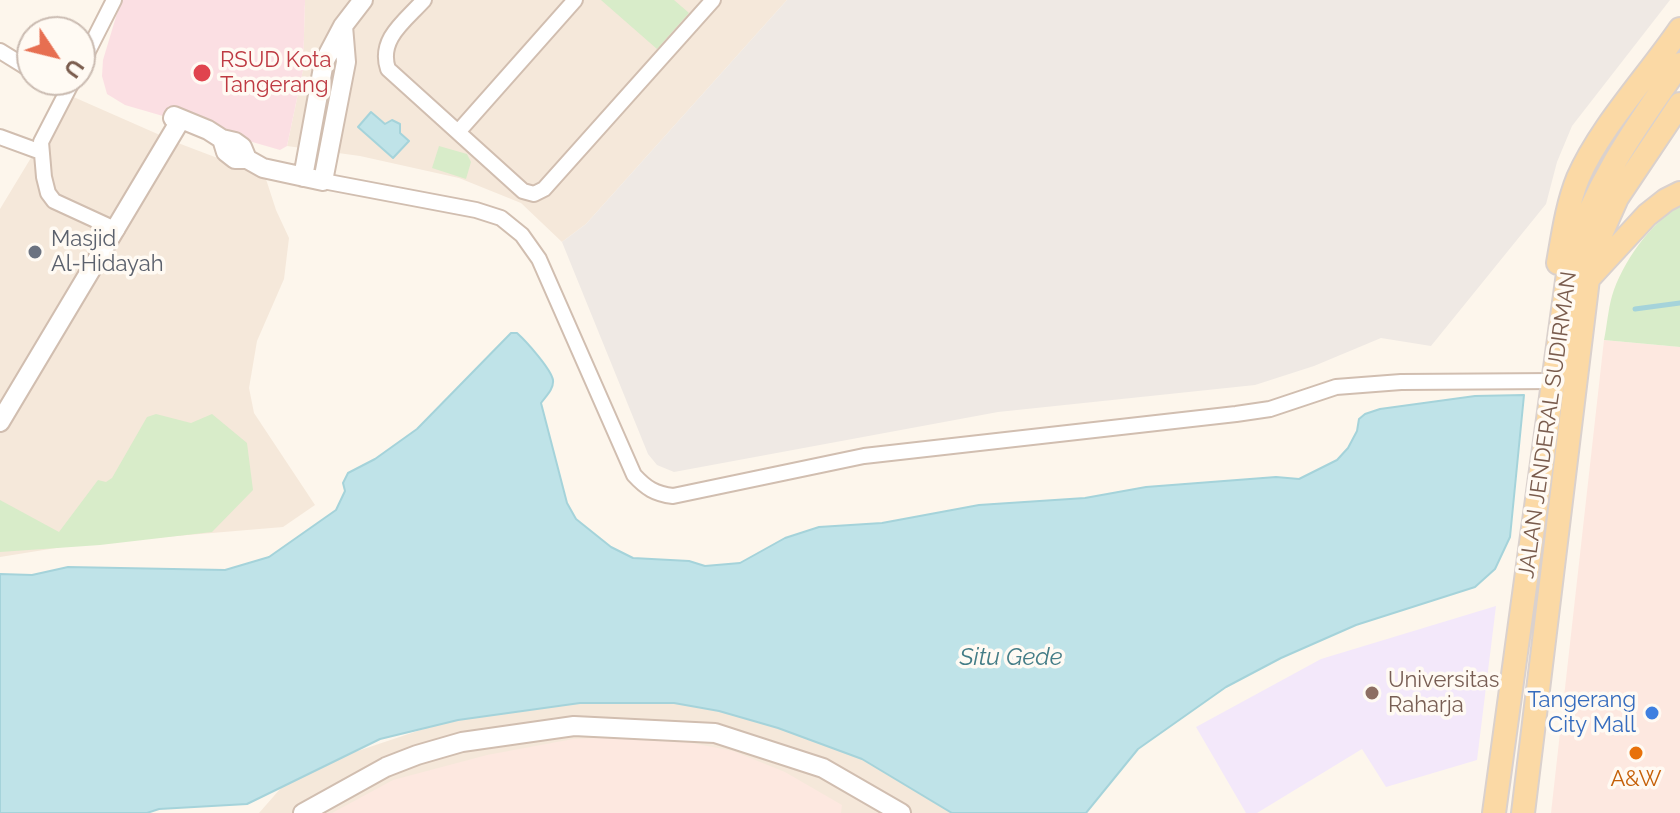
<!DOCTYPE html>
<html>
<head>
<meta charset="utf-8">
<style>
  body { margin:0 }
  #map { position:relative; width:1680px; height:813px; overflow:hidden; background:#fdf6ec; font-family:Raleway,sans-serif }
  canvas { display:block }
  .north { position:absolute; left:16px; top:16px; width:80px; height:80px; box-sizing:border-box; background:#fffaf3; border:2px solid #cabbb1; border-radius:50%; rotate:125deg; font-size:22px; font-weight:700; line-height:32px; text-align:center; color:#7a5c4d }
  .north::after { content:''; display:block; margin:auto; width:28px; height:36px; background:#e76f51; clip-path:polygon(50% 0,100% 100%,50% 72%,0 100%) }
</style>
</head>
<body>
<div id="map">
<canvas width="1680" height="813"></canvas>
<div class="north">U</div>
</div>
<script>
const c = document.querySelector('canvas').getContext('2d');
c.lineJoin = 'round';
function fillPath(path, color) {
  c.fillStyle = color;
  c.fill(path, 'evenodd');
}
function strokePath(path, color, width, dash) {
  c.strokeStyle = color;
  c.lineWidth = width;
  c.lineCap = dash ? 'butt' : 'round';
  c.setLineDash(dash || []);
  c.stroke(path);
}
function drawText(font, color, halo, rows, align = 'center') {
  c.font = font + ' Raleway,sans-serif';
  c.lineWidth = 7;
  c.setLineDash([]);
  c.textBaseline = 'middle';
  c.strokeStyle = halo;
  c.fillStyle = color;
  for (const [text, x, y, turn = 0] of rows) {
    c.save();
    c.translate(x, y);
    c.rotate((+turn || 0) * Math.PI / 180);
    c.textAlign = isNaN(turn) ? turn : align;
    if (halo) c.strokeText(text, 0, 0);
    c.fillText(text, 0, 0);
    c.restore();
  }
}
fillPath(new Path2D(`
  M305,0H787L586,224L562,242L521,203L459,178L360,156L287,146L303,70Z
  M69,95L178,143L265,176L276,210L289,238L284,279L257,341L249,388L254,413L315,505L283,527L81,544L0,557V209Z
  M681,687L877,762L956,813H259L295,772L513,699Z`), '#f5e8da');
fillPath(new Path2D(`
  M1604,340L1680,347V813H1551Z
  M656,736L733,751L785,772L842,805L841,813H332L393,780L487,755L573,739Z`), '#fde8e0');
fillPath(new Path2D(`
  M787,0H1670L1572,126L1557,162L1546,204L1431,346L1381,338L1314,366L1255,385L998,412L674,472L657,465L648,454L562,242L586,224Z`), '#efe9e4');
fillPath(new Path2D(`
  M1496,606L1477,760L1386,787L1362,749L1257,813H1246L1196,727L1321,659Z`), '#f3e8fa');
fillPath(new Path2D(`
  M121,0H305L303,70L287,146L280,150L125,105L107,94L102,76L103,60Z`), '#fbdfe3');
fillPath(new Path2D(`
  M601,0H674L689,13L657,49Z
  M439,146L467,154L471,162L466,179L432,168Z
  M1680,206V347L1604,340C1607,326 1608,310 1612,296C1622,263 1650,223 1680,206Z
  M156,414L191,423L212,414L247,443L253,490L212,532L100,545L0,552V500L59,532L98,480L106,482L112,478L147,417Z`), '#d8ecc9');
const water = new Path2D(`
  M371,112L385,124L392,120L400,124V133L409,141L393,158L358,127Z
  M511,333H517C526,341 551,369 553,380C554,389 546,396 541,403L567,503L576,519L611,547L633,558L689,561L705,566L740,563L785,538L819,527L882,523L979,505L1085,498L1146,487L1276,477L1299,479L1337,460L1348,448L1357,431L1359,419L1365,414L1380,409L1475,396L1524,395L1510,537L1495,569L1475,587L1356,625L1281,658L1226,687L1138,749L1086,813H952L862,759L778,728L719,711L674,703H580L458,720L380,739L247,804L159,809L147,813H0V574L32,575L68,567L225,570L269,557L336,510L345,491L343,483L348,473L375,459L417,429Z`);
fillPath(water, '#bfe3e8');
strokePath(water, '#a5d3da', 2);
strokePath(new Path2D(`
  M1635,309L1680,303`), '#a5d3da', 5);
const minor = new Path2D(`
  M424,0C405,21 378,39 388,69L523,191L534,194L544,189L713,0
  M0,51L26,67
  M80,67L114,0
  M73,80L41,142L44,177L48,193L54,201L117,230
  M458,132L575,0
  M0,137L41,152
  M323,181L476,210L501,218L522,235L539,259L634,475C646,488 655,494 673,496L864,456L1236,414L1270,409L1336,387L1401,382L1555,381`);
const tertiary = new Path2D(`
  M173,118L174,116L208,130L222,139L235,142L242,147L247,159
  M222,139L226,152L235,159H247L263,168L323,181L346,62L343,26
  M303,177L324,62L343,26L363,0
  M0,422L181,119
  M303,813L386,767L417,755L462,742L574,726L715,733L823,768L901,813`);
const primary = new Path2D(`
  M1558,263C1563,235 1567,205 1578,178C1600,127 1648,76 1680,29
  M1589,278L1647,215L1666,200L1680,193
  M1494,813L1569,266C1594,185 1632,132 1680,64
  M1523,813L1588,279L1602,232L1617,198L1680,104`);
strokePath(minor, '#d1beb0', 18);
strokePath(tertiary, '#d1beb0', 22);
strokePath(primary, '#dad1cd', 26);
strokePath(minor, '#fff', 14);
strokePath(tertiary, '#fff', 18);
strokePath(primary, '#fbd9a5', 22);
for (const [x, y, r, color] of [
  [202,73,10,"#e0444e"],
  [35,252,8,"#6b7280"],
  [1372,693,8,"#8d6e63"],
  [1652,713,8,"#3f7fe0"],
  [1636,753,8,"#e8710a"]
]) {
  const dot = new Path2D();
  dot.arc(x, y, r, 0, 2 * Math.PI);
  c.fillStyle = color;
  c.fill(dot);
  strokePath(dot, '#fffaf3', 3);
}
drawText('22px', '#be3a42', '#fffaf3', [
  ["RSUD Kota",220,60],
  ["Tangerang",220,85]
], 'left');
drawText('22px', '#5b616d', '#fffaf3', [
  ["Masjid",51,239],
  ["Al-Hidayah",51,264]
], 'left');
drawText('22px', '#7a5c4d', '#fffaf3', [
  ["JALAN JENDERAL SUDIRMAN",1548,425,-82]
]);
drawText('22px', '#785e54', '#fffaf3', [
  ["Universitas",1388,680],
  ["Raharja",1388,705]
], 'left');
drawText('22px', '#366cbe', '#fffaf3', [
  ["Tangerang",1636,700],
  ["City Mall",1636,725]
], 'right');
drawText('22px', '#c56008', '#fffaf3', [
  ["A&W",1636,779]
]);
drawText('italic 24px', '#437c86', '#fffaf3', [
  ["Situ Gede",1011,658]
]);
</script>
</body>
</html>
